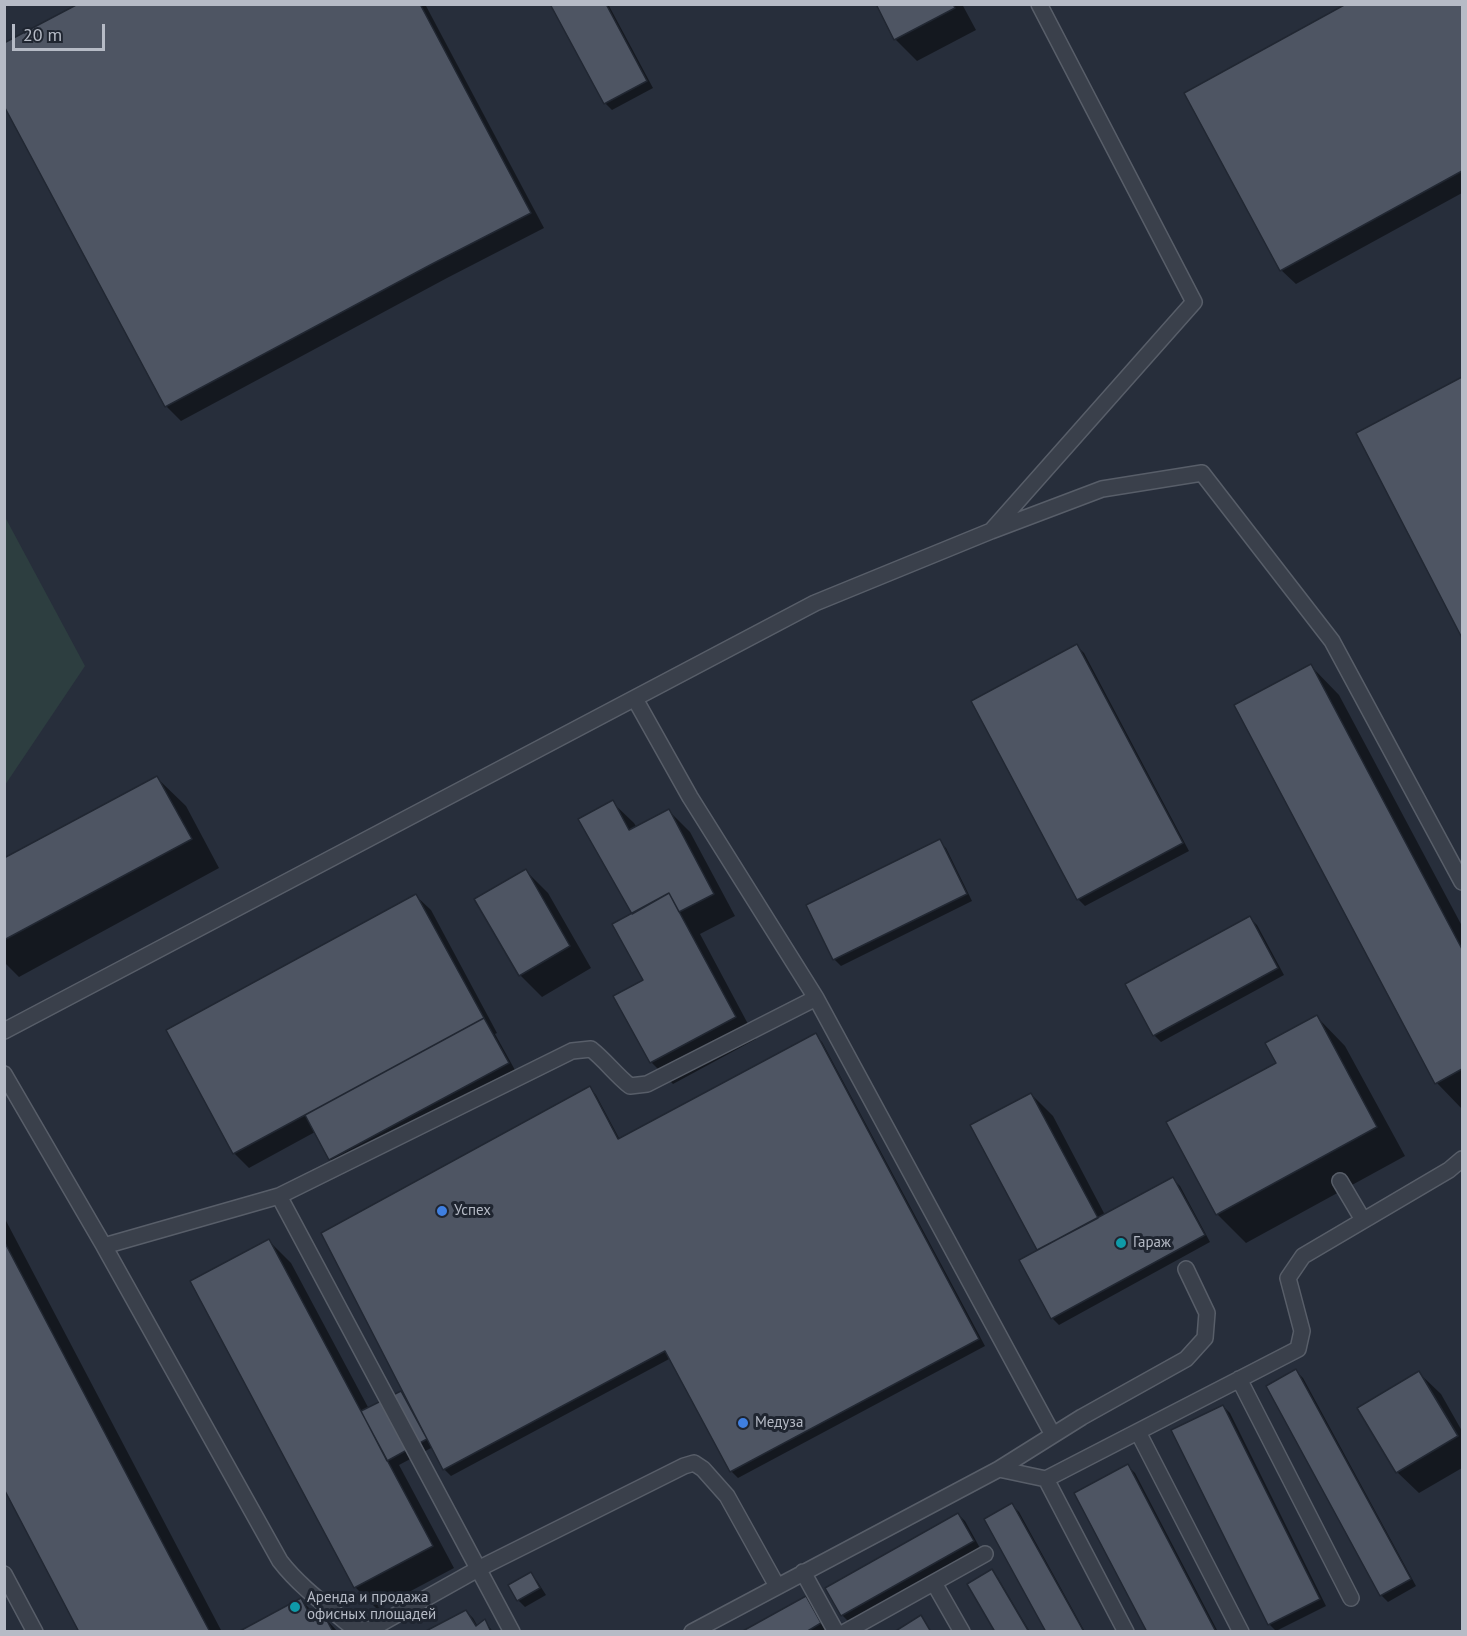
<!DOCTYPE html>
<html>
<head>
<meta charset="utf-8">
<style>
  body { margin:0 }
  #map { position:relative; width:1467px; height:1636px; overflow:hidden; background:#272e3b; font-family:"PT Sans",sans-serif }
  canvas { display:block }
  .frame { position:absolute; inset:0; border:6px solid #b6bbc6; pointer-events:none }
  .scale { position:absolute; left:12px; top:24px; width:93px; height:27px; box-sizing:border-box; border:3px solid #b6bbc6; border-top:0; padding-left:8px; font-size:18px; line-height:21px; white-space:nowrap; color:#b6bbc6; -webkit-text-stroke:4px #1f2530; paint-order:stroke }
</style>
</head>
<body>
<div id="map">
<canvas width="1467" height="1636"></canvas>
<div class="frame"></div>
<div class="scale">20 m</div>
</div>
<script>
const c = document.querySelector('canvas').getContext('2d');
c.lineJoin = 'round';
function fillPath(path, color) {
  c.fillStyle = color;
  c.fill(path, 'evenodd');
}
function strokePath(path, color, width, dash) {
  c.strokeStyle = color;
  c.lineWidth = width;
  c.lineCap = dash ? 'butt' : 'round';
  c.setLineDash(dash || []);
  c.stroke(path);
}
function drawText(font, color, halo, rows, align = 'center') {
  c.font = font + ' "PT Sans",sans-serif';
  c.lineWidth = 6;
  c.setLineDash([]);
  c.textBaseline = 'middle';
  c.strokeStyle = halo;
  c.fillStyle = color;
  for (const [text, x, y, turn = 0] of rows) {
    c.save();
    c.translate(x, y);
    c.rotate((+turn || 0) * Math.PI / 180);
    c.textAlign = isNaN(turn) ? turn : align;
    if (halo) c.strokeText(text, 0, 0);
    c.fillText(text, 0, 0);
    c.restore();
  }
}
fillPath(new Path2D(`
  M5,517L85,666L5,785H4Z`), '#2d3e40');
fillPath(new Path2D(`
  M79,4H425L544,228L447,278L181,421L166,406L4,102Z
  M552,4H608L653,88L612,110L605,103Z
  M877,4H962L976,30L917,61L895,39Z
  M1350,4H1462V193L1296,284L1281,270Z
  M1462,379V635L1358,433Z
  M1077,646L1084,653L1189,851L1085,906L1078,899Z
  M1311,666L1339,695L1462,926V1109L1437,1083Z
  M157,778L186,806L219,868L19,977L4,962V860Z
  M612,802L634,823L637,828L669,811L690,832L735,916L700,934L756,1039L673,1084L651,1062L645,981Z
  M939,841L946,848L972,901L841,966L834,959Z
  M526,871L548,893L591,968L542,997L520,975Z
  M416,896L431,910L497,1033L495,1034L515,1070L337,1166L330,1159L315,1132L249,1168L234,1153Z
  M1250,918L1257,925L1284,975L1161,1042L1154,1035Z
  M1317,1017L1345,1046L1405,1156L1246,1243L1217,1214L1278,1063Z
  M815,1035L822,1042L985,1346L738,1478L731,1471L671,1358L451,1476L444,1469L433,1447L399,1465L454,1568L377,1609L355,1587L269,1241L291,1263L369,1409L403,1391L590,1088L596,1095L620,1140Z
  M1031,1094L1053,1116L1105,1215L1173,1179L1180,1186L1210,1242L1059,1325L1052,1318L1039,1251L972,1126Z
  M4,1217L222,1632H81L4,1486Z
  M1296,1371L1303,1378L1416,1586L1388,1602L1381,1595Z
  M1419,1373L1441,1394L1462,1431V1468L1419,1493L1397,1472Z
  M1223,1406L1230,1413L1326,1606L1276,1631L1269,1624Z
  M1128,1466L1135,1473L1218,1632H1148Z
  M1012,1505L1019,1512L1085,1632H1048Z
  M958,1514L965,1521L980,1548L849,1622L842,1615Z
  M992,1571L998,1578L1030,1632H997Z
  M530,1574L537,1581L546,1595L525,1607L518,1600Z
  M805,1598L812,1605L826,1630L744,1632Z
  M301,1600L320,1619L324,1617L338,1632H241Z
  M466,1611L473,1618L478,1627L485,1621L493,1632H427Z`), '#0007');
const building = new Path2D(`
  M78,4H420L531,213L432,264L165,407L4,106V43Z
  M550,4H606L647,81L604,104Z
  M876,4H953L955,8L894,40Z
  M1346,4H1462V171L1280,271L1184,93Z
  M1462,377V638L1356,433Z
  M1077,644L1183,843L1077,900L971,701Z
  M1311,664L1462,949V1069L1435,1084L1234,705Z
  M157,776L192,839L4,940V858Z
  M613,800L629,830L669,809L714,894L679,912L669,893L632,914L578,819Z
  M940,839L967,894L833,960L806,905Z
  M526,869L570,946L519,976L474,899Z
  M669,893L736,1017L650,1063L613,996L643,980L612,924Z
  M416,894L484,1018L233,1154L166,1030Z
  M1250,916L1278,968L1153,1036L1125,984Z
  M1317,1015L1377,1127L1216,1215L1166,1122L1276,1063L1265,1043Z
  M484,1018L509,1063L329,1160L305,1115Z
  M816,1033L979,1339L730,1472L665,1351L443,1470L321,1233L590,1086L618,1139Z
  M1031,1093L1098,1218L1037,1250L970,1125Z
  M1173,1177L1205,1235L1051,1319L1019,1260Z
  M269,1239L433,1546L354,1588L190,1281Z
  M4,1241L169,1555L210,1632H79L4,1489Z
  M1296,1369L1411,1579L1380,1596L1266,1386Z
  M1419,1371L1458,1436L1396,1473L1357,1408Z
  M401,1391L427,1439L387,1461L361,1411Z
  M1223,1405L1320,1599L1268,1625L1171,1430Z
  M1128,1464L1216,1632H1147L1074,1493Z
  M1012,1503L1084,1632H1046L984,1519Z
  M958,1513L974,1541L841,1616L825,1588Z
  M992,1569L1029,1632H995L967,1584Z
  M531,1572L540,1588L517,1601L508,1585Z
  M806,1596L821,1623L806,1632H741Z
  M301,1598L313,1621L324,1615L333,1632H238Z
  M466,1610L476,1626L485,1619L491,1632H424Z
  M921,1615L931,1632H894Z`);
fillPath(building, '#4e5563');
strokePath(building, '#212732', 1.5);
const lane = new Path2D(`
  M993,529L1194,302L1039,4
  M635,699L690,797L816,998
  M4,1031L815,603L991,531L1102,489L1202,473L1332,641L1462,882
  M4,1074L104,1246L279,1196L512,1632
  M1340,1181L1363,1220
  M279,1196L572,1051L591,1049C606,1061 616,1075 630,1086L647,1084L816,998L1053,1435
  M104,1246L280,1561C300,1587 327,1606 352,1627L360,1630L371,1629L478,1569L684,1466L694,1463L703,1469L727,1496L777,1586
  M1239,1379L1351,1598
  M1138,1432L1241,1632
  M999,1469L1082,1417L1186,1359L1205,1338L1207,1313L1186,1269
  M1046,1479L1126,1632
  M803,1572L836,1632
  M4,1574L35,1632
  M934,1583L962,1632
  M692,1632L999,1469L1046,1479L1298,1349L1302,1331L1288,1278L1303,1256L1449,1170L1462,1159
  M845,1632L985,1554`);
strokePath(lane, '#585e69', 18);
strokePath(lane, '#3a404b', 15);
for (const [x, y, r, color] of [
  [442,1211,6,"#3f7fe0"],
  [1121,1243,6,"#0f9aa8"],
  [743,1423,6,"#3f7fe0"],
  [295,1607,6,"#0f9aa8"]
]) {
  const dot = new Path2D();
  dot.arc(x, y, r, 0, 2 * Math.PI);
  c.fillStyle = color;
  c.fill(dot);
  strokePath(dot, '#1f2530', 2);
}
drawText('15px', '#b6bbc6', '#1f2530', [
  ["Успех",454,1211],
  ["Гараж",1133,1243],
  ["Медуза",755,1423],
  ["Аренда и продажа",307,1598],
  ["офисных площадей",307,1615]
], 'left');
</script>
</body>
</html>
